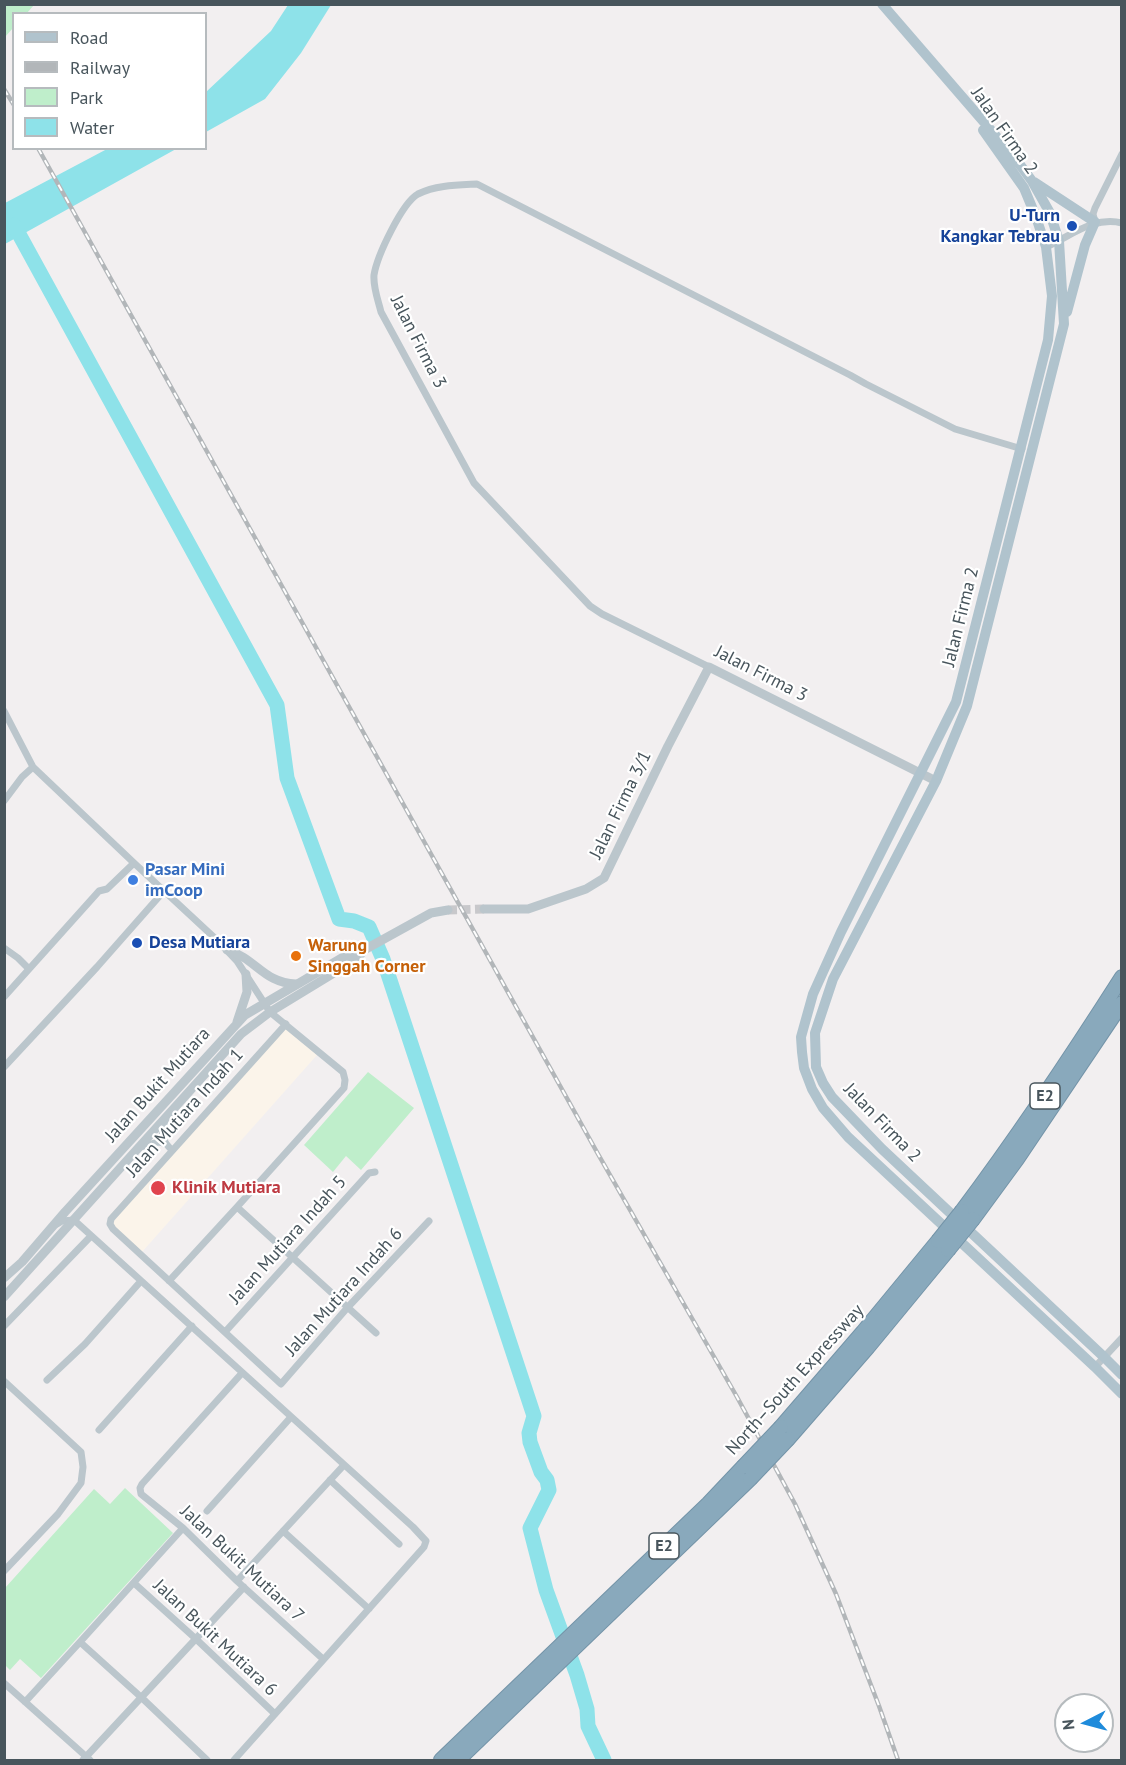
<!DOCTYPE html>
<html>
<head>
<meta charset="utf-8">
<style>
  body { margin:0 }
  #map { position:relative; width:1126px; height:1765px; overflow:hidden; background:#f2eff0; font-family:"PT Sans",sans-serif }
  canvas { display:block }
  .frame { position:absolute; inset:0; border:6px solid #48555c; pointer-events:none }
  .legend { position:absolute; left:12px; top:12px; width:195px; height:138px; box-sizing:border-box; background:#fff; border:2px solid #b6bbbe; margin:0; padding:8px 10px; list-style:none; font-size:18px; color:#48555c }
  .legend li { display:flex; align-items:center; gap:12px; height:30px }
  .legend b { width:30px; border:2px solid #b6bbbe }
  .north { position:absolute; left:1054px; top:1693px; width:60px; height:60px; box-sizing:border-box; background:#fff; border:2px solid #b6bbbe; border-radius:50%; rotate:264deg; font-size:16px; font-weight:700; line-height:24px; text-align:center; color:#48555c }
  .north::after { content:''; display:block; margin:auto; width:21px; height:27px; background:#1f8bdb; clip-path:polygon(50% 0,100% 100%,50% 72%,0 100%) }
</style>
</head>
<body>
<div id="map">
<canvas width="1126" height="1765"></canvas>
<div class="frame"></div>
<ul class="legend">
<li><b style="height:8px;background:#b0c3cd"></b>Road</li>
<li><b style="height:8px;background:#b2b6b9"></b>Railway</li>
<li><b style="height:16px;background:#bfeecb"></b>Park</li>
<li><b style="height:16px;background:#8ee2e9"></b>Water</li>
</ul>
<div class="north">N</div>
</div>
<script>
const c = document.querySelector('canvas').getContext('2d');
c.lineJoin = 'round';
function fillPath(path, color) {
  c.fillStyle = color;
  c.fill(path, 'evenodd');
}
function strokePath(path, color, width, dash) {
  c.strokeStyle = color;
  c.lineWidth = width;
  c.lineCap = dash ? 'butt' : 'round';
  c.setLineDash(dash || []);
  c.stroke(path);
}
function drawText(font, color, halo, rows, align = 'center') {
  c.font = font + ' "PT Sans",sans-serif';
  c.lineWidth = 4.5;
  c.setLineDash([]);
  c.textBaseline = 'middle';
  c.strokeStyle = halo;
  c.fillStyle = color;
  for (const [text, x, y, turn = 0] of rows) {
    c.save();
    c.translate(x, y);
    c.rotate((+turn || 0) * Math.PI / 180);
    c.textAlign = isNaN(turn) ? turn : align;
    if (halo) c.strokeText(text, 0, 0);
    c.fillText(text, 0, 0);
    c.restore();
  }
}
fillPath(new Path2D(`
  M281,1025L317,1055L142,1252L108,1222V1217Z`), '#fbf4ea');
fillPath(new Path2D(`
  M5,4L34,5L27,13L14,14L13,28L5,37Z
  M368,1072L414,1108L361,1170L346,1156L333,1172L304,1145Z
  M125,1488L173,1533L41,1678L20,1659L10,1670L5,1665V1588L94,1489L110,1504Z`), '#bfeecb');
fillPath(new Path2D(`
  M288,5H331L301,53L265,99L206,132V92L271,31Z
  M107,149H176L5,244V203Z`), '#8ee2e9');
strokePath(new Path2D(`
  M14,225L277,705L287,778L339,919L354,921L369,927L383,959L534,1416L529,1433L530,1442L541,1472L547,1480L549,1490L530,1528L546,1590L577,1675L587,1709L588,1726L604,1760`), '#8ee2e9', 15);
strokePath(new Path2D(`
  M448,910L484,909`), '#c8c8cb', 9, [9, 4.5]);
const motorway = new Path2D(`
  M962,1211C1019,1135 1071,1057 1122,977
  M973,1219L1017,1159L1122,1003
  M781,1427L863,1332L938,1241
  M788,1439L868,1347L948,1250
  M441,1760L708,1504L743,1467
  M458,1760L750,1479`);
strokePath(motorway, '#7494a8', 16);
strokePath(new Path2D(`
  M1095,222L1093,214L1095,208L1122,154
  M1046,247C1071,236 1093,216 1122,223
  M709,667L602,614L590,606L474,483L381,312C378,300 373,287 374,275C377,256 402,203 418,194C436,185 457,185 477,184L850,375L866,384L955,429L1022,449
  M4,711L33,767L134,863L218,941L237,961L270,1012L343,1072L345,1080L344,1088L237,1207L169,1281
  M4,801L22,777L33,767
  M4,948L18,958L29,969
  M4,997L99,891L107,889L134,863
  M286,1024L111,1219L110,1224L113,1229L281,1384L348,1307L429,1221
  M4,1067L97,967L164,891
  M165,1121C160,1134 162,1141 172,1150
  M141,1147L158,1142L164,1143
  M237,1207L376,1333
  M57,1224L62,1221L74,1220L413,1527L426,1541L424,1547L234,1760
  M4,1326L91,1236
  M225,1332L369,1173L375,1172
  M1095,1367L1122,1338
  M242,1373L142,1484L140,1488L141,1494L183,1528L237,1581L323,1659
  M47,1380L85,1344L141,1281
  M4,1381L81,1452L83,1467L81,1483L58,1514L4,1571
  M99,1430L192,1326
  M330,1480L399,1544
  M207,1511L291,1417
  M283,1531L369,1609
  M237,1581L344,1465
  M134,1583L196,1639L275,1714
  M80,1642L142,1698L207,1760
  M4,1683L90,1760
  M25,1702L80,1642L183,1528
  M83,1760L244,1587`), '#bbc6cc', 7);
strokePath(new Path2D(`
  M484,909H528L586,889L604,878L668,746L709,667L936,781
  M227,950C256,958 263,983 296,984
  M237,1022L247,992L246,974
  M4,1278L22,1262L65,1212L245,1015L352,952L364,950
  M4,1297L241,1034L270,1012L357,959L364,950L431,913L448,910`), '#bbc6cc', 9);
strokePath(new Path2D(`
  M882,4L1015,158L1032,181L1050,213L1059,241L1064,324L967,706L936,781L833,979L815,1033L816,1067L823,1083L832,1097L882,1149L1104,1357L1122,1375
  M983,130L1024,188L1036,217L1046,247L1052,296L1048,340L956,702L841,932L813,994L801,1037L802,1052L804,1068L812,1089L823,1108L848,1137L1095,1367L1122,1394
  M1034,182L1095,222L1085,245L1067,312`), '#b0c3cd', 10);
strokePath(motorway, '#89a9bc', 14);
const rail = new Path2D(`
  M4,89L14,105
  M38,148L598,1154L737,1397L795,1504L836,1594L879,1706L898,1760`);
strokePath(rail, '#b2b6b9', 4.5);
strokePath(rail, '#fff', 2, [7]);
const motorwayBridge = new Path2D(`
  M938,1241L962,1211
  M948,1250L973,1219
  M743,1467L781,1427
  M750,1479L788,1439`);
strokePath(motorwayBridge, '#7494a8', 16, []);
strokePath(motorwayBridge, '#89a9bc', 14);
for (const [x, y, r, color] of [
  [1072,226,6,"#1a4fb4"],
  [133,880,6,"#3f7fe0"],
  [137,943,6,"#1a4fb4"],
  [296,956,6,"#e8710a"],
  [158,1188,8,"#e0444e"]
]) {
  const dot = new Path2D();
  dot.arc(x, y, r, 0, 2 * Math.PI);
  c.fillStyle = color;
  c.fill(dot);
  strokePath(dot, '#fff', 2);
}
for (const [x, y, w] of [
  [1045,1096,30],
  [664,1546,30]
]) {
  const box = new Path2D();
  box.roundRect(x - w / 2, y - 13, w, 26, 4.5);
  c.fillStyle = '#fff';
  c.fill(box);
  strokePath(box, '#48555c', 1.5);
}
drawText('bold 16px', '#48555c', null, [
  ["E2",1045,1096],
  ["E2",664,1546]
]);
drawText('18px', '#48555c', '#fff', [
  ["Jalan Firma 2",1004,131,55],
  ["Jalan Firma 3",418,342,63],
  ["Jalan Firma 2",961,617,-76],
  ["Jalan Firma 3",761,674,27],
  ["Jalan Firma 3/1",621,805,-64],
  ["Jalan Bukit Mutiara",158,1085,-48],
  ["Jalan Mutiara Indah 1",185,1113,-48],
  ["Jalan Firma 2",882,1123,46],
  ["Jalan Mutiara Indah 5",288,1240,-48],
  ["Jalan Mutiara Indah 6",344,1292,-48],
  ["North–South Expressway",795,1380,-48],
  ["Jalan Bukit Mutiara 7",242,1564,43],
  ["Jalan Bukit Mutiara 6",215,1638,43]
]);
drawText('bold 18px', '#164399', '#fff', [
  ["U-Turn",1060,216],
  ["Kangkar Tebrau",1060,237],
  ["Desa Mutiara",149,943,"left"]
], 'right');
drawText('bold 18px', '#366cbe', '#fff', [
  ["Pasar Mini",145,870],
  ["imCoop",145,891]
], 'left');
drawText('bold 18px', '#c56008', '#fff', [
  ["Warung",308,946],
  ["Singgah Corner",308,967]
], 'left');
drawText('bold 18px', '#be3a42', '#fff', [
  ["Klinik Mutiara",172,1188]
], 'left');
</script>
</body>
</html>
